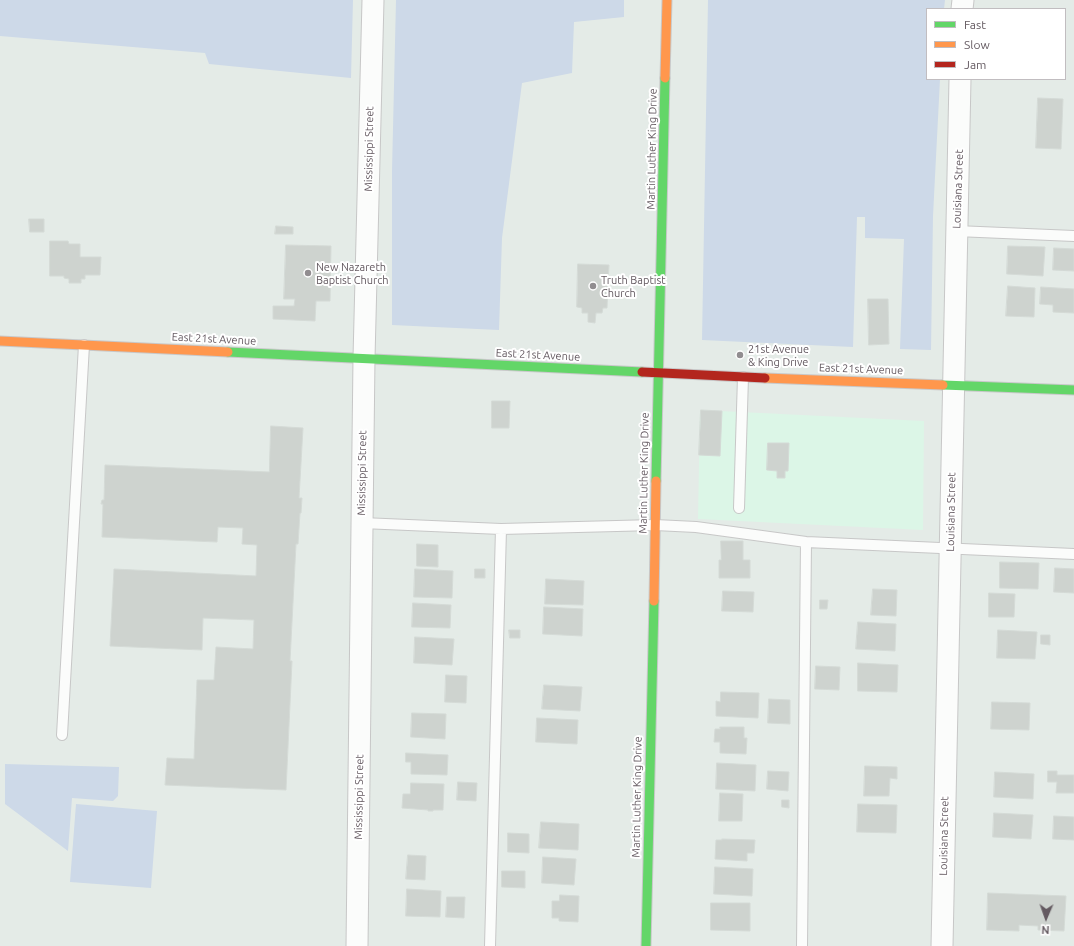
<!DOCTYPE html>
<html>
<head>
<meta charset="utf-8">
<style>
  body { margin:0 }
  #map { position:relative; width:1074px; height:946px; overflow:hidden; background:#e4ebe7; font-family:Ubuntu,sans-serif }
  canvas { display:block }
  .legend { position:absolute; left:926px; top:8px; width:140px; height:72px; box-sizing:border-box; background:#fff; border:1px solid #c1bdc0; margin:0; padding:5px 7px; list-style:none; font-size:12px; color:#645a61 }
  .legend li { display:flex; align-items:center; gap:8px; height:20px }
  .legend b { width:20px; border:1px solid #c1bdc0 }
  .north { position:absolute; left:1026px; top:898px; width:40px; height:40px; -webkit-text-stroke:3px #fff; paint-order:stroke; rotate:182deg; font-size:11px; font-weight:700; line-height:16px; text-align:center; color:#645a61 }
  .north::after { content:''; display:block; margin:auto; width:14px; height:18px; background:#645a61; clip-path:polygon(50% 0,100% 100%,50% 72%,0 100%) }
</style>
</head>
<body>
<div id="map">
<canvas width="1074" height="946"></canvas>
<ul class="legend">
<li><b style="height:5px;background:#63d668"></b>Fast</li>
<li><b style="height:5px;background:#ff974d"></b>Slow</li>
<li><b style="height:5px;background:#b3261e"></b>Jam</li>
</ul>
<div class="north">N</div>
</div>
<script>
const c = document.querySelector('canvas').getContext('2d');
c.lineJoin = 'round';
function fillPath(path, color) {
  c.fillStyle = color;
  c.fill(path, 'evenodd');
}
function strokePath(path, color, width, dash) {
  c.strokeStyle = color;
  c.lineWidth = width;
  c.lineCap = dash ? 'butt' : 'round';
  c.setLineDash(dash || []);
  c.stroke(path);
}
function drawText(font, color, halo, rows, align = 'center') {
  c.font = font + ' Ubuntu,sans-serif';
  c.lineWidth = 4;
  c.setLineDash([]);
  c.textBaseline = 'middle';
  c.strokeStyle = halo;
  c.fillStyle = color;
  for (const [text, x, y, turn = 0] of rows) {
    c.save();
    c.translate(x, y);
    c.rotate((+turn || 0) * Math.PI / 180);
    c.textAlign = isNaN(turn) ? turn : align;
    if (halo) c.strokeText(text, 0, 0);
    c.fillText(text, 0, 0);
    c.restore();
  }
}
fillPath(new Path2D(`
  M700,410L924,421L923,530L698,519Z`), '#dcf6e7');
fillPath(new Path2D(`
  M0,0H353L351,78L209,64L205,53L0,36Z
  M396,0H624V17L574,22L572,73L522,83L502,238L499,330L392,325V171Z
  M708,0H945L944,9H927V79H940L933,216L931,350L900,349L904,239L865,238V217H857L853,347L702,340Z
  M5,764L119,767L118,796L113,801L72,798L68,851L5,804Z
  M76,804L157,811L151,888L70,882Z`), '#cdd9e8');
const building = new Path2D(`
  M1038,98L1063,99L1061,149L1036,148Z
  M29,219H44V232H30Z
  M276,226L293,227V234H275Z
  M50,241H68L69,244H80V257H101L100,275H85V279H81V283H69V279L64,278V276H50Z
  M286,245L331,246L330,301H316L315,321L273,319V306H294L295,299H284Z
  M1008,246L1045,247L1043,276L1007,274Z
  M1054,248L1074,249V271L1053,270Z
  M578,264L609,265L607,308H603L602,313H596L595,323L588,322V313H582V308L577,307Z
  M1008,286L1035,288L1034,317L1006,316Z
  M1041,287L1074,289V313L1053,312V305L1040,304Z
  M868,299H888L889,344L869,345Z
  M492,401H510L509,428H492Z
  M701,410L722,411L720,456L699,455Z
  M271,426L303,428L299,498H302L301,513H300L298,544H296L290,661H292L286,790L165,785L167,758L194,759L197,680H214L216,647L253,649L254,620L203,618L202,650L110,646L114,569L256,576L257,545L242,544L243,528L218,527L217,542L102,537L103,504H101L102,500H104L105,465L269,472Z
  M768,443H789L788,471H785V478H777V471L767,470Z
  M721,541H743V560H750V578H719V560H721Z
  M417,544L438,545V567L417,566Z
  M1000,562L1039,563L1038,589L1000,588Z
  M1055,568L1074,569V593L1054,592Z
  M415,569L453,571L452,598L414,597Z
  M475,569H485V578H475Z
  M546,579L584,581L583,605L545,604Z
  M873,589L897,590L896,616L871,615Z
  M723,591L754,592L753,612L722,611Z
  M989,593L1015,594L1014,617H989Z
  M820,600H828L827,609H820Z
  M413,603L451,605L450,628L412,627Z
  M544,607L583,609L582,636L543,634Z
  M858,622L896,624L895,651L856,649Z
  M509,630H520V638H510Z
  M998,630L1037,632L1035,659L997,658Z
  M1041,635H1050V645L1041,644Z
  M415,637L454,639L452,665L414,663Z
  M858,663L898,665L897,692L858,691Z
  M816,666L840,667L839,690L815,689Z
  M446,675L467,676L466,703L445,702Z
  M544,685L582,687L580,711L542,709Z
  M721,692L759,693L758,718L716,716V701L720,702Z
  M769,699L790,700V724L768,723Z
  M992,702L1030,703L1029,730L991,729Z
  M412,713L446,714L445,739L411,737Z
  M537,718L578,720L577,744L536,742Z
  M720,727H744V738H747L746,754L720,753V742H714L715,729H720Z
  M406,753L448,755L447,775L411,774V762H406Z
  M717,763L756,765L755,791L716,789Z
  M865,766L897,767V779L890,778L889,796H864Z
  M768,771L789,772L788,791L767,789Z
  M1048,771H1057V775H1074V793H1056L1057,782H1048Z
  M995,772L1034,774L1033,799L994,797Z
  M458,782L477,783L476,801L457,800Z
  M411,783L444,784L443,810H433V811H428V810L402,808L403,794H410Z
  M720,793L743,794L742,821H719Z
  M782,800H789V808L782,807Z
  M858,804L897,805L896,833L857,832Z
  M994,813L1033,815L1031,839L993,837Z
  M1054,816L1074,817V840L1053,839Z
  M541,822L579,824L578,850L539,848Z
  M508,833L529,834V853L508,852Z
  M722,839L755,840L754,853H747V861L715,859L716,840H722Z
  M408,855L426,856L425,880L406,879Z
  M543,857L576,859L574,885L542,883Z
  M715,867L753,869L752,896L714,894Z
  M502,871H525V888L502,887Z
  M407,889L441,891L440,917L406,916Z
  M988,893L1066,896L1064,931L1038,930V926L1019,925V931L987,930Z
  M560,895L579,896L578,922L559,921V918H552V901H559Z
  M447,897H465L464,918L446,917Z
  M711,903H750V931L711,930Z`);
fillPath(building, '#ced3cf');
strokePath(building, '#d4dad6', 1);
const lane = new Path2D(`
  M956,231L1074,236
  M739,508L743,377
  M362,523L501,529L655,525L696,527L806,542L1074,554
  M62,735L84,345
  M490,946L501,529
  M802,946L806,542`);
const street = new Path2D(`
  M962,9L963,0
  M357,946L364,358L373,0
  M942,946L960,79`);
const fast = new Path2D(`
  M228,352L642,372
  M943,385L1074,390
  M656,481L665,78
  M646,946L654,601`);
const slow = new Path2D(`
  M665,78L667,0
  M0,341L228,352
  M765,378L943,385
  M654,601L656,481`);
const jam = new Path2D(`
  M642,372L765,378`);
strokePath(lane, '#c7c7c7', 12);
strokePath(street, '#c7c7c7', 23);
strokePath(fast, '#c8c8c9', 11);
strokePath(slow, '#c8c8c9', 11);
strokePath(jam, '#c8c8c9', 11);
strokePath(lane, '#fbfcfb', 10);
strokePath(street, '#fbfcfb', 21);
strokePath(fast, '#63d668', 9);
strokePath(slow, '#ff974d', 9);
strokePath(jam, '#b3261e', 9);
for (const [x, y, r, color] of [
  [308,273,4,"#918d90"],
  [593,286,4,"#918d90"],
  [740,355,4,"#918d90"]
]) {
  const dot = new Path2D();
  dot.arc(x, y, r, 0, 2 * Math.PI);
  c.fillStyle = color;
  c.fill(dot);
  strokePath(dot, '#fff', 1.5);
}
drawText('11px', '#645a61', '#fff', [
  ["Mississippi Street",369,149,-89],
  ["Martin Luther King Drive",652,149,-89],
  ["Louisiana Street",958,189,-88],
  ["East 21st Avenue",214,339,3],
  ["East 21st Avenue",538,355,3],
  ["East 21st Avenue",861,369,2],
  ["Mississippi Street",362,473,-89],
  ["Martin Luther King Drive",644,473,-89],
  ["Louisiana Street",951,512,-89],
  ["Mississippi Street",359,797,-89],
  ["Martin Luther King Drive",637,797,-89],
  ["Louisiana Street",944,836,-89]
]);
drawText('11px', '#645a61', '#fff', [
  ["New Nazareth",316,267],
  ["Baptist Church",316,280],
  ["Truth Baptist",601,280],
  ["Church",601,293],
  ["21st Avenue",748,349],
  ["& King Drive",748,362]
], 'left');
</script>
</body>
</html>
